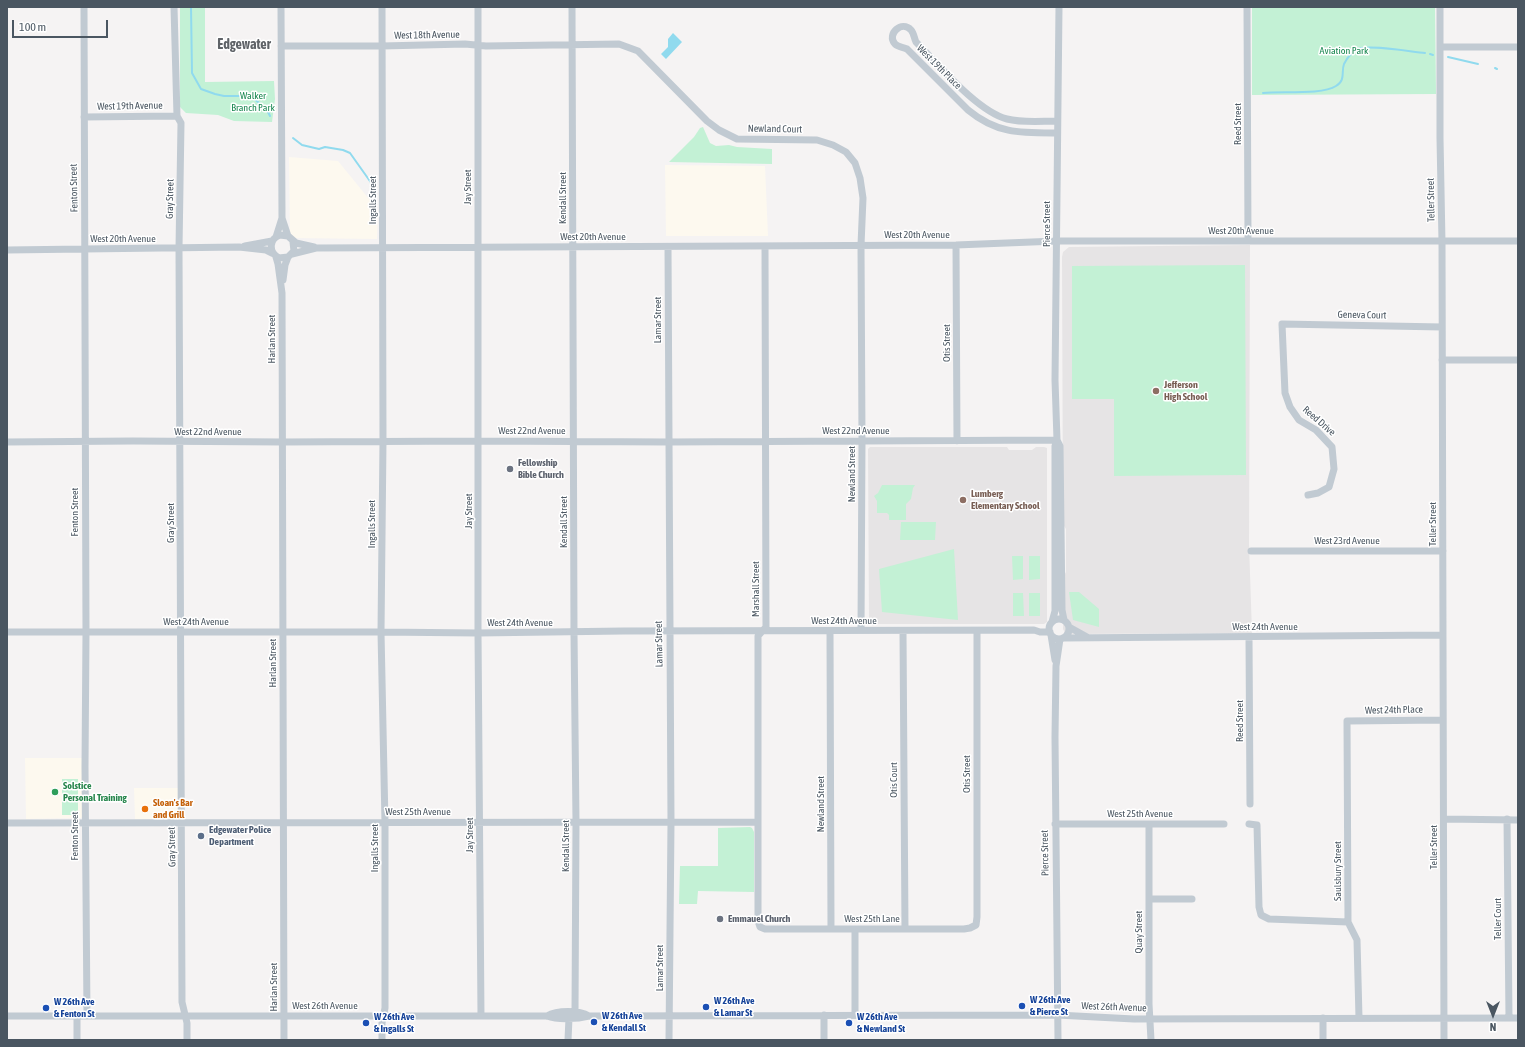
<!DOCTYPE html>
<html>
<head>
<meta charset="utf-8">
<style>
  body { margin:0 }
  #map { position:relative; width:1525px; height:1047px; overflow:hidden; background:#f5f3f3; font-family:"Asap Condensed",sans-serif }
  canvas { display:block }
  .frame { position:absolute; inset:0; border:8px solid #4a5661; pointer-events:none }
  .north { position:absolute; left:1473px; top:995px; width:40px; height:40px; -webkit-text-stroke:3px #fff; paint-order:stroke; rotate:180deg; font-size:11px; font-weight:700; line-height:16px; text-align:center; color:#4a5661 }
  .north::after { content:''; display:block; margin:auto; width:14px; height:18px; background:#4a5661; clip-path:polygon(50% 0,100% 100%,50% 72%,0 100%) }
  .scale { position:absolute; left:12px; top:20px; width:96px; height:18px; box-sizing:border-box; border:2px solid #4a5661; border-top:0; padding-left:5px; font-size:12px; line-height:14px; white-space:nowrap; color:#4a5661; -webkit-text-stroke:3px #fff; paint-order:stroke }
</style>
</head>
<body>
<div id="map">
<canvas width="1525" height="1047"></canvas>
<div class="frame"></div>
<div class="north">N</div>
<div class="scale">100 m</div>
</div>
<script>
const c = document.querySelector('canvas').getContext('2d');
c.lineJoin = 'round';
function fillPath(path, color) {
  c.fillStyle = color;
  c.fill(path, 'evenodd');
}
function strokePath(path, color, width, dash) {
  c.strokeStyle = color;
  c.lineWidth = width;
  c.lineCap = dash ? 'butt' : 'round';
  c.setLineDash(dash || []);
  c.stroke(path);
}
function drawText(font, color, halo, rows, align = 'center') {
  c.font = font + ' "Asap Condensed",sans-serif';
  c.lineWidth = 3;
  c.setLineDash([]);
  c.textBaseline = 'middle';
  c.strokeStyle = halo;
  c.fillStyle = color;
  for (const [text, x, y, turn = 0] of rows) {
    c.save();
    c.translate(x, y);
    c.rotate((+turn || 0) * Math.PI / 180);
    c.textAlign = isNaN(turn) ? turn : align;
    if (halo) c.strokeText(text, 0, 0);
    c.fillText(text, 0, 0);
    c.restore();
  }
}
fillPath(new Path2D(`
  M289,157L338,161L378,210L377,239L290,238Z
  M665,165L765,166L768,236H666Z
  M25,758H83V816L81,818L26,819Z
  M134,788H178V816L176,818L174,819H135Z`), '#fdf9ef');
fillPath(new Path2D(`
  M1250,245L1249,544L1252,633L1071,634L1065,633L1063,629L1064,576L1066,572V529L1063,524L1062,257L1063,252L1069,247Z
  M870,447H1007L1009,450H1032L1036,447H1044L1047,448V622L1044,624H870L869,621L868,449Z`), '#e6e4e5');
fillPath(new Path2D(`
  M180,7H205V82L274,81L275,99L272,122L234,121L218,115L186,113L180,107Z
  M1252,7H1435L1436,94L1252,95Z
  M703,127L710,143L716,146L729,145L737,147L772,149V164L669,162L694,137L700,128Z
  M1245,265L1246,475L1114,476V399H1072V266Z
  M882,485H915L913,488L911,499L906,504V520H889V515L887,513H877V501L874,496L878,493Z
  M901,522H936L935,540H900Z
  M954,549L958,620L882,612L879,569Z
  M1012,556H1023V579L1013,580Z
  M1029,556H1040V579L1029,580Z
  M1069,592H1079L1099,609V627L1073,620Z
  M1013,593H1023L1024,616H1013Z
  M1029,593H1040V616H1029Z
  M62,779H78V815H62Z
  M750,827L752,828L754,832V892L698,891L697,904H679L680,866H718V828Z`), '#c3f1d5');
fillPath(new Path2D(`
  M673,33L682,42L666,59L661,54L668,47V39Z`), '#90daee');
strokePath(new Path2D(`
  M191,7L192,73L201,89L215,94L224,96H250L266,108L270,116
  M1430,54L1433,55
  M1448,57L1478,64
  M1495,68L1497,69
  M1263,93C1282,91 1322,95 1336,86C1346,80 1341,72 1344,64C1347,58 1352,52 1358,49C1368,44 1412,52 1425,53
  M293,138L302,145L319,149L325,147L343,150L350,153L372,184L374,192`), '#90daee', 2);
strokePath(new Path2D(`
  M84,7L86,632L85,767L87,1016
  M174,7L177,116L181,123L179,248L182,1002L187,1023V1040
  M281,7L282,218L288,236
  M478,7V633L481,1016
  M572,7L574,632L576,822L575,1012
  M1247,7L1248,240
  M1440,7V138L1442,242L1444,1040
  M281,46H382L465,44L486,46L619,44L638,51L707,121L719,130L737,139L817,140L833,145L846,152L855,163L860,178L863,198L861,245L862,440L861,630
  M1440,47H1518
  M84,117L177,116
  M1057,121C1041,121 1023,123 1007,119C977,111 939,65 916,42C914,38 914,33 911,30C902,20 886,34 895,44C898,47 903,47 907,49L968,110C997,134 1021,133 1057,133
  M276,237L282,218
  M293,242L294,251L288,257L279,258C268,252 269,239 280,235L288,236L296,243L314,247
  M956,245L957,441
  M245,246L272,241
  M668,247L671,822L669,1040
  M765,247L766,627L758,636V921L760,927L765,929H964L970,928L976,925L977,917V631
  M7,250L239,247L266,250L272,253
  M292,254L316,248L956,245L1057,241H1518
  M276,257L278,264L282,293L284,1040
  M283,280L285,265L288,257
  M1442,360H1518
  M1057,440L1060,446L1062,610L1064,620
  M7,442L133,441L283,442L479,441L669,442L1057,440
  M1308,495L1318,493L1329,487L1334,469L1332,447L1316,430L1299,420L1290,407L1285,393L1282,324L1442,327
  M1251,551H1443
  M1049 629a10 10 0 1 1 20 0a10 10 0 1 1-20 0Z
  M1052,622L1055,611V446L1057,440L1055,380L1059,7
  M1069,627L1087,637
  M830,631L831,929
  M903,631L905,929
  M7,632H381L478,633L623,631L1034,630L1040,632H1050
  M1051,635L1055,660
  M1249,637L1250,804
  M1063,638L1442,635
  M1444,819L1518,820
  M1507,819L1509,1018
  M7,823L758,822
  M1055,824H1224
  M1149,824V1004L1151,1040
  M1249,824L1257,825L1259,907L1261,915L1269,919L1348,922
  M1149,899H1192
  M855,929V1015
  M7,1016H547C558,1020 577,1019 589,1016L1057,1015L1134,1019L1518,1018
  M77,1016V1040
  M547,1016C557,1010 579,1010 589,1016
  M1323,1018V1040
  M1359,1018L1357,940L1348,922L1347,721L1443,720
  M382,1040V1023L385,1008V823L381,632L383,441L382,7
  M568,1040L569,1018
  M824,1040V1015
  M1058,1040L1055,737L1056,666L1060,639`), '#c1cad2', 7);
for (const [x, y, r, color] of [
  [1156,391,4,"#8d6e63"],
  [510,469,4,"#6b7280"],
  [963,500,4,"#8d6e63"],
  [55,792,4,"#2e9e5b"],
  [145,809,4,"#e8710a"],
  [201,836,4,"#5c6f8a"],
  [720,919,4,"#6b7280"],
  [1022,1006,4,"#1a4fb4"],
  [706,1007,4,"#1a4fb4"],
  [46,1008,4,"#1a4fb4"],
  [594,1022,4,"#1a4fb4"],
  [366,1023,4,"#1a4fb4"],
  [849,1023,4,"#1a4fb4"]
]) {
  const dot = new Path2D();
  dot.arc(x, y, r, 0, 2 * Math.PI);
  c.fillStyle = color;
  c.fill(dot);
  strokePath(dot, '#fff', 1.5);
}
drawText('10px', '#4a5661', '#fff', [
  ["West 18th Avenue",427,35,-1],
  ["West 19th Place",939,67,45],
  ["West 19th Avenue",130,106,-1],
  ["Reed Street",1238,124,-90],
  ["Newland Court",775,129,1],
  ["Jay Street",468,187,-90],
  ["Fenton Street",74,188,-91],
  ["Kendall Street",563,198,-90],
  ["Gray Street",170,199,-89],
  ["Ingalls Street",373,200,-90],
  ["Teller Street",1431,200,-91],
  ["Pierce Street",1047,224,-90],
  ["West 20th Avenue",1241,231],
  ["West 20th Avenue",917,235],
  ["West 20th Avenue",593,237],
  ["West 20th Avenue",123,239],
  ["Geneva Court",1362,315,1],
  ["Lamar Street",658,320,-90],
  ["Harlan Street",272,339,-90],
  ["Otis Street",947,343,-90],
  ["Reed Drive",1319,421,41],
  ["West 22nd Avenue",532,431],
  ["West 22nd Avenue",856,431],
  ["West 22nd Avenue",208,432],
  ["Newland Street",852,474,-90],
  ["Jay Street",469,511,-90],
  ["Fenton Street",75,512,-90],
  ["Kendall Street",564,522,-90],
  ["Gray Street",171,523,-90],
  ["Ingalls Street",372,524,-90],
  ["Teller Street",1433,524,-90],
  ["West 23rd Avenue",1347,541],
  ["Marshall Street",756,589,-90],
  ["West 24th Avenue",844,621],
  ["West 24th Avenue",196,622],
  ["West 24th Avenue",520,623],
  ["West 24th Avenue",1265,627],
  ["Lamar Street",659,644,-91],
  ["Harlan Street",273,663,-90],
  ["West 24th Place",1394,710,-1],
  ["Reed Street",1240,721,-90],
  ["Otis Street",967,774,-90],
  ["Otis Court",894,780,-90],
  ["Newland Street",821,804,-90],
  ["West 25th Avenue",418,812],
  ["West 25th Avenue",1140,814],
  ["Jay Street",470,835,-90],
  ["Fenton Street",75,836,-90],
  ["Kendall Street",566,846,-90],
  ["Gray Street",172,847,-91],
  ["Teller Street",1434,847,-90],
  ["Ingalls Street",375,848,-90],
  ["Pierce Street",1045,853,-91],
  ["Saulsbury Street",1338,871,-90],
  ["West 25th Lane",872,919],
  ["Teller Court",1498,919,-90],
  ["Quay Street",1139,932,-90],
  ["Lamar Street",660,968,-90],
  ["Harlan Street",274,987,-90],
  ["West 26th Avenue",325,1006],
  ["West 26th Avenue",1114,1007,2]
]);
drawText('10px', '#17864f', '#fff', [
  ["Aviation Park",1344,51],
  ["Walker",253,96],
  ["Branch Park",253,108]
]);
drawText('bold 10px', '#785e54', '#fff', [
  ["Jefferson",1164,385],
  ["High School",1164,397],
  ["Lumberg",971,494],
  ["Elementary School",971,506]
], 'left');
drawText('bold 10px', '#5b616d', '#fff', [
  ["Fellowship",518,463],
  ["Bible Church",518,475],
  ["Emmauel Church",728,919]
], 'left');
drawText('bold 10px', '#27864d', '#fff', [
  ["Solstice",63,786],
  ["Personal Training",63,798]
], 'left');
drawText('bold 10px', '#c56008', '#fff', [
  ["Sloan's Bar",153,803],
  ["and Grill",153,815]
], 'left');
drawText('bold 10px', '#4e5e75', '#fff', [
  ["Edgewater Police",209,830],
  ["Department",209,842]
], 'left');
drawText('bold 10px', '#164399', '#fff', [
  ["W 26th Ave",1030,1000],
  ["& Pierce St",1030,1012],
  ["W 26th Ave",714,1001],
  ["& Lamar St",714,1013],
  ["W 26th Ave",54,1002],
  ["& Fenton St",54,1014],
  ["W 26th Ave",602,1016],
  ["& Kendall St",602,1028],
  ["W 26th Ave",374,1017],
  ["& Ingalls St",374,1029],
  ["W 26th Ave",857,1017],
  ["& Newland St",857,1029]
], 'left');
drawText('bold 14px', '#5f6368', '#fff', [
  ["Edgewater",244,45]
]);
</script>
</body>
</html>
